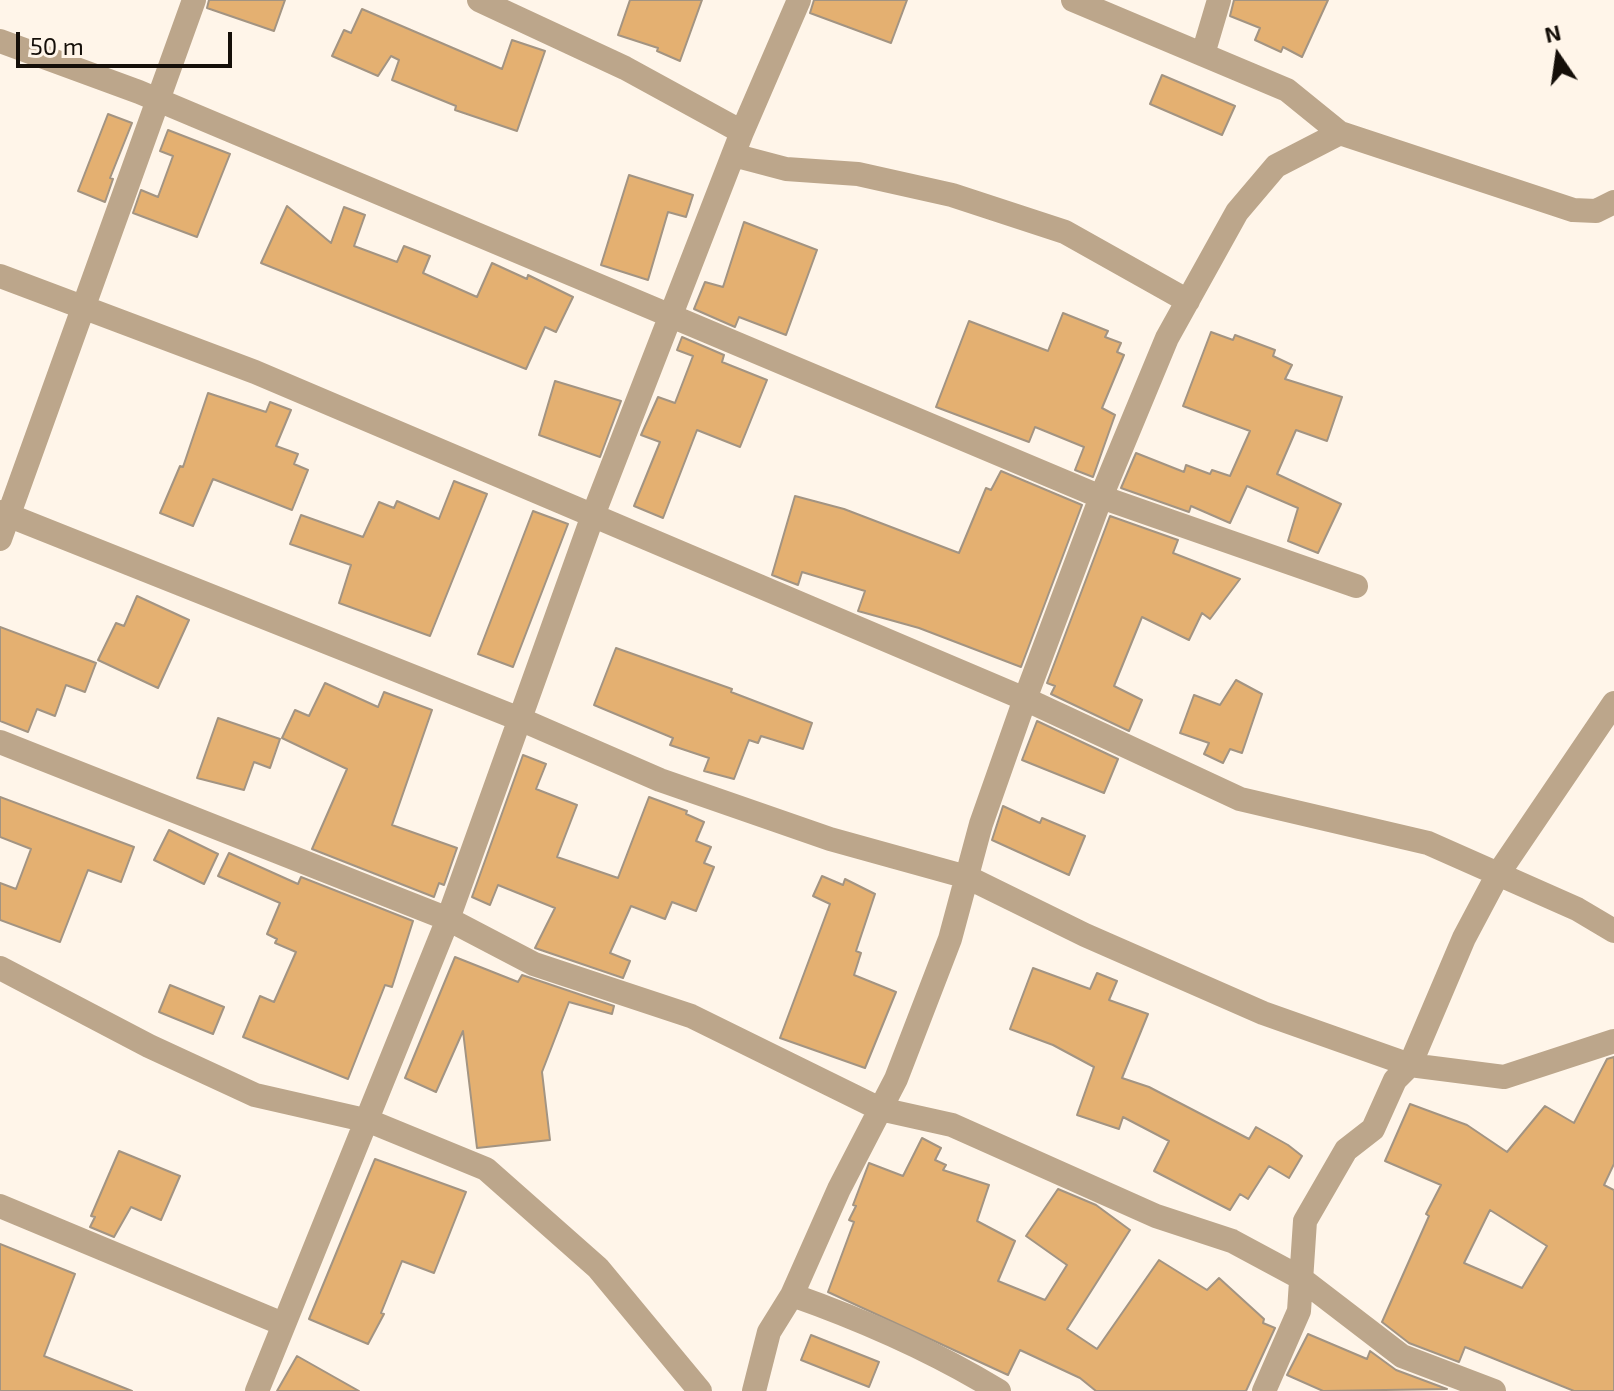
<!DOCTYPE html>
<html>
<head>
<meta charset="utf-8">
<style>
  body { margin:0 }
  #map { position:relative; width:1614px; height:1391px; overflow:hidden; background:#fff5e9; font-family:"Exo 2",sans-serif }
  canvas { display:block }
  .north { position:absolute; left:1518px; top:16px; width:80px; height:80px; -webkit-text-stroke:6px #fff5e9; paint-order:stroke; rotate:347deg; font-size:22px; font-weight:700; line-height:32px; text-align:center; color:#150f09 }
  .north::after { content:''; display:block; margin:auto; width:28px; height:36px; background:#150f09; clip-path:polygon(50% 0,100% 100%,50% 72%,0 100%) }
  .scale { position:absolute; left:16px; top:32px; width:216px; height:36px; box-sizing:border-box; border:4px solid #150f09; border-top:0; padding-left:10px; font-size:24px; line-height:28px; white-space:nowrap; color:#150f09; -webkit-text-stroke:6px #fff5e9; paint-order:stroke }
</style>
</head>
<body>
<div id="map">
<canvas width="1614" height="1391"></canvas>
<div class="north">N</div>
<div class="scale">50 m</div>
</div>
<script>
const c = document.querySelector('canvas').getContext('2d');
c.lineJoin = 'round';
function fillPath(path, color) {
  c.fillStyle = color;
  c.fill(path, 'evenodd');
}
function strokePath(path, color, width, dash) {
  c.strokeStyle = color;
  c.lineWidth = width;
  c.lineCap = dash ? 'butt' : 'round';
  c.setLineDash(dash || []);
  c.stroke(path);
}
const building = new Path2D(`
  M209,0H285L274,31L207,8Z
  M630,0H702L680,61L657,51L658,48L618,35Z
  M814,0H907L891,43L810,13Z
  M1234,0H1328L1302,57L1283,47L1281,52L1255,40L1260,28L1230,16Z
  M362,9L502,69L512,40L545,51L517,131L455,110L456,106L392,80L399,60L391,56L378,76L332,56L344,30L351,33Z
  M1162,75L1235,106L1222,135L1150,104Z
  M108,114L132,123L110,178L113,179L105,202L78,191Z
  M168,130L230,154L197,237L133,213L141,190L158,197L173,156L160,151Z
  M629,175L693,195L686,217L668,212L648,280L601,265Z
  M287,206L331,243L344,207L365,215L354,246L397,262L404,246L430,256L423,273L477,297L492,263L527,279L528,275L573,297L556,332L545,327L526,369L261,263Z
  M744,222L817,250L786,335L739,317L735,327L694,309L705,282L723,287Z
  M1063,313L1108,331L1105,337L1121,343L1117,352L1124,355L1102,408L1115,415L1093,477L1075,470L1084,447L1035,427L1029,442L936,407L969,321L1048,351Z
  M1211,332L1233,340L1235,335L1275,350L1273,356L1292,365L1285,379L1342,397L1327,441L1296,430L1277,474L1341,504L1318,553L1288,541L1298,508L1247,486L1230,523L1191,506L1189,512L1121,488L1136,453L1184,472L1186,465L1210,474L1212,470L1230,476L1250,431L1183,406Z
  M682,337L724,355L722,362L767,380L740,447L697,430L663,518L634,506L660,442L641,435L658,397L675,403L693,356L677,350Z
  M555,381L621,401L600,457L539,435Z
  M208,393L266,412L270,402L291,410L276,446L298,454L294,464L308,470L292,510L213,479L193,526L160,513L180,466L183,467Z
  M1001,471L1082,505L1021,667L919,628L858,611L865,591L802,572L798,585L772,575L795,496L844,509L959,553L986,488L991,490Z
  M454,481L487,494L430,636L339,603L351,565L290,544L301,515L363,537L379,502L394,508L397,501L439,519Z
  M533,511L568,524L513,667L478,654Z
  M1110,516L1178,540L1173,553L1240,579L1210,619L1202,613L1189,640L1142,617L1114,686L1142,700L1129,731L1051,694L1055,686L1047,683Z
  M137,596L189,620L158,688L98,660L116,623L124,626Z
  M0,627L96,663L85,692L66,685L55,716L37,709L28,732L0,721Z
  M616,648L732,689L731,692L812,723L803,749L761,736L758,743L749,740L734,779L704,771L709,758L670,745L673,738L594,705Z
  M1236,680L1262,694L1242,753L1230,749L1223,763L1204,754L1209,743L1180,733L1194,695L1220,705Z
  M325,683L378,707L384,692L432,710L392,825L457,848L444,885L439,883L434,897L312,849L347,769L282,738L295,710L309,716Z
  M218,718L280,739L270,768L254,762L244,790L197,778Z
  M1037,721L1118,759L1104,793L1022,760Z
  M523,755L546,764L536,789L577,805L557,857L618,878L649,797L687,811L686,814L704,822L696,841L711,847L704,863L714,867L696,911L672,902L665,919L631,906L610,953L630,961L623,978L535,948L555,908L498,885L490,905L472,897Z
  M0,797L134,847L121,882L88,870L60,942L0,920V883L16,889L31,849L0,837Z
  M1003,806L1040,823L1042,818L1085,836L1069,875L992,840Z
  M169,830L218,854L204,884L154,860Z
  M229,853L298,884L301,877L413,921L392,987L385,985L348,1079L243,1037L260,996L274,1002L296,952L275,943L277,939L267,934L280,903L218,876Z
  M822,876L843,885L845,879L875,894L856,951L861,953L854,975L896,992L865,1068L780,1038L830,904L813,896Z
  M455,957L518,982L522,975L614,1006L612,1014L569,1002L542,1072L550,1140L477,1148L463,1031L436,1092L405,1078Z
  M1033,968L1090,989L1097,973L1117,981L1109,1000L1148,1014L1122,1078L1149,1087L1249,1139L1256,1127L1288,1145L1302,1156L1289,1178L1269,1166L1248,1199L1240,1194L1230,1210L1154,1171L1169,1141L1123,1117L1119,1129L1077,1115L1094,1067L1053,1045L1010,1029Z
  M170,985L224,1007L213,1034L159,1012Z
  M1614,1057V1164L1604,1185L1614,1190V1391H1574L1465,1347L1459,1362L1409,1343L1382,1322L1429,1216L1426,1214L1441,1185L1385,1161L1410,1104L1467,1125L1507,1152L1545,1106L1574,1123L1607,1059ZM1490,1210L1547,1246L1522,1288L1464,1263Z
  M922,1138L941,1148L935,1160L946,1165L943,1170L989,1185L977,1221L1015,1241L998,1281L1045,1300L1067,1265L1026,1236L1058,1189L1096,1205L1130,1230L1067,1329L1097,1349L1159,1260L1207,1290L1219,1278L1264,1319L1263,1323L1275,1328L1246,1391H1096L1080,1378L1020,1350L1008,1375L828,1292L854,1222L849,1220L856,1206L853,1205L869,1163L903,1176Z
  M119,1151L180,1176L161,1220L131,1207L114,1237L90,1227L95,1217L91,1216Z
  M375,1159L466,1192L434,1273L402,1261L381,1313L384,1314L368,1344L309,1319Z
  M0,1244L75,1274L44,1356L132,1391H0Z
  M1308,1334L1367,1359L1370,1351L1396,1370L1447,1389L1323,1391L1287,1375Z
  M811,1335L879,1362L869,1387L801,1360Z
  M297,1356L359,1391H277Z`);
fillPath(building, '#e4b071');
strokePath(building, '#a39482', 2);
strokePath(new Path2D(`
  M479,0L625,68L742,132
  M1073,0L1287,90L1340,133L1573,210L1596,211L1614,202
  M0,41L139,92L1101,497L1356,586
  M1203,54L1219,0
  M733,155L786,169L858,174L952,195L1065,232L1188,301
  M0,276L255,372L1025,699L1240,799L1428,843L1577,909L1614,931
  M0,512L522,720L660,780L830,839L967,877L1085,935L1263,1013L1410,1065L1504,1077L1614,1041
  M0,539L194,0
  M0,742L448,919L534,964L691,1016L880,1109L952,1125L1156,1216L1232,1241L1299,1277L1402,1356L1494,1391
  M0,968L149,1046L255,1095L369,1121L486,1169L598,1268L700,1391
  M0,1206L283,1324
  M792,1295L839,1189L896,1079L950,939L981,824L1025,699L1101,497L1167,338L1237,212L1276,166L1340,133
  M257,1391L448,919L592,518L742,132L799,0
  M754,1391L769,1332L792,1295C863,1320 935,1352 999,1391
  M1264,1391L1299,1311L1305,1221L1346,1150L1373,1129L1395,1080L1410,1065L1464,938L1498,874L1614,703`), '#bca68b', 24);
</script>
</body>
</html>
